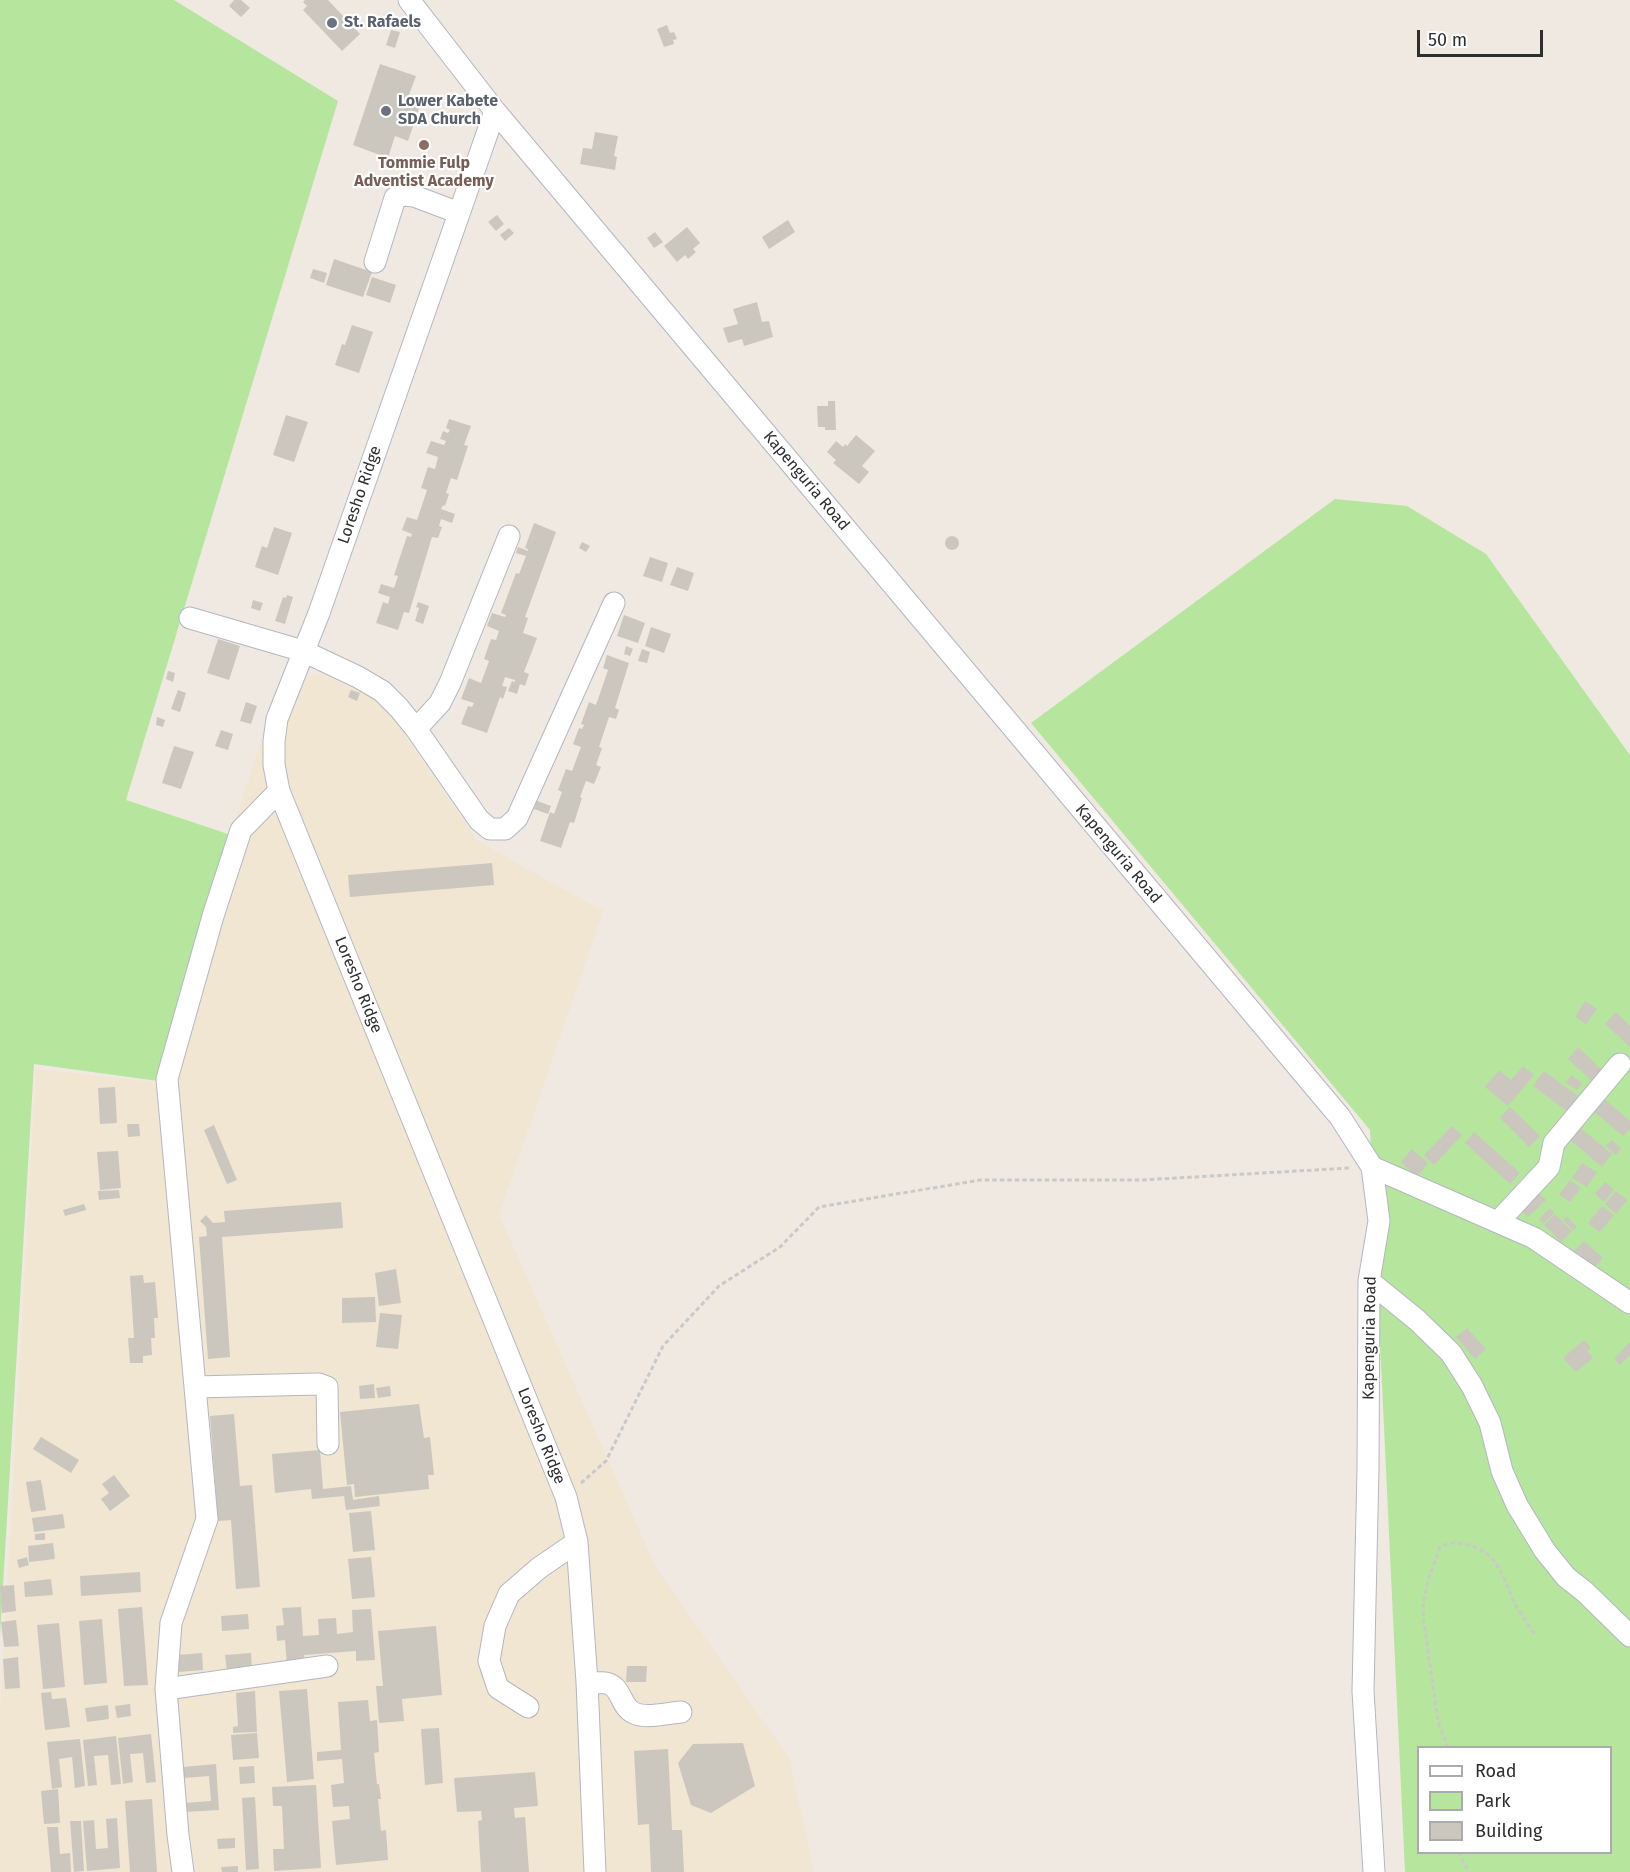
<!DOCTYPE html>
<html>
<head>
<meta charset="utf-8">
<style>
  body { margin:0 }
  #map { position:relative; width:1630px; height:1872px; overflow:hidden; background:#efe9e1; font-family:"Fira Sans",sans-serif }
  canvas { display:block }
  .legend { position:absolute; left:1417px; top:1746px; width:195px; height:108px; box-sizing:border-box; background:#fff; border:2px solid #ababab; margin:0; padding:8px 10px; list-style:none; font-size:18px; color:#2e2e2e }
  .legend li { display:flex; align-items:center; gap:12px; height:30px }
  .legend b { width:30px; border:2px solid #ababab }
  .scale { position:absolute; left:1417px; top:30px; width:126px; height:27px; box-sizing:border-box; border:3px solid #2e2e2e; border-top:0; padding-left:8px; font-size:18px; line-height:21px; white-space:nowrap; color:#2e2e2e; -webkit-text-stroke:4px #fff; paint-order:stroke }
</style>
</head>
<body>
<div id="map">
<canvas width="1630" height="1872"></canvas>
<ul class="legend">
<li><b style="height:8px;background:#fff"></b>Road</li>
<li><b style="height:16px;background:#b6e59e"></b>Park</li>
<li><b style="height:16px;background:#cbc7bf"></b>Building</li>
</ul>
<div class="scale">50 m</div>
</div>
<script>
const c = document.querySelector('canvas').getContext('2d');
c.lineJoin = 'round';
function fillPath(path, color) {
  c.fillStyle = color;
  c.fill(path, 'evenodd');
}
function strokePath(path, color, width, dash) {
  c.strokeStyle = color;
  c.lineWidth = width;
  c.lineCap = dash ? 'butt' : 'round';
  c.setLineDash(dash || []);
  c.stroke(path);
}
function drawText(font, color, halo, rows, align = 'center') {
  c.font = font + ' "Fira Sans",sans-serif';
  c.lineWidth = 4.5;
  c.setLineDash([]);
  c.textBaseline = 'middle';
  c.strokeStyle = halo;
  c.fillStyle = color;
  for (const [text, x, y, turn = 0] of rows) {
    c.save();
    c.translate(x, y);
    c.rotate((+turn || 0) * Math.PI / 180);
    c.textAlign = isNaN(turn) ? turn : align;
    if (halo) c.strokeText(text, 0, 0);
    c.fillText(text, 0, 0);
    c.restore();
  }
}
fillPath(new Path2D(`
  M319,674L380,699L477,840L527,869L603,911L499,1215L655,1566L789,1758L814,1872H0V1715L36,1069L161,1083L234,823L283,678L291,683Z`), '#f0e6d1');
fillPath(new Path2D(`
  M0,0H174L338,101L126,800L228,834L158,1081L34,1064L0,1636Z
  M1335,499L1407,506L1486,554L1630,755V1872H1405L1370,1130L1031,723ZM1418,1748H1610V1852H1418Z`), '#b6e59e');
fillPath(new Path2D(`
  M234,0H241L250,8L241,17L229,6Z
  M305,0H328L360,34L342,51L303,10L307,6L303,2Z
  M667,25L670,33L674,32L677,39L673,40L674,44L664,47L657,29Z
  M391,30L400,32L395,48L386,45Z
  M380,64L416,76L409,95L422,100L408,141L395,136L388,158L353,145Z
  M595,132L618,136L614,156L617,157L615,170L580,164L583,148L592,149Z
  M497,215L504,224L496,231L488,222Z
  M788,220L795,232L769,249L762,237Z
  M687,227L700,243L693,249L696,252L688,259L685,255L677,262L664,246Z
  M509,228L514,233L505,241L500,235Z
  M655,232L663,242L654,248L647,238Z
  M334,259L372,272L363,297L326,285Z
  M313,269L327,273L324,283L310,278Z
  M372,277L396,285L390,303L366,295Z
  M757,302L762,322L769,321L773,337L744,346L742,339L728,343L723,328L738,324L733,309Z
  M352,325L373,332L359,373L335,365L342,344L345,345Z
  M828,401H835L836,430H825V427H818L817,406H828Z
  M286,415L308,422L294,462L273,455Z
  M449,419L471,426L464,445L468,446L457,480L451,478L446,493L449,494L445,506L443,505L441,509L455,514L452,523L441,519L439,526L442,527L438,538L432,537L409,613L404,612L398,630L376,623L383,602L388,604L390,597L378,593L381,584L394,588L398,576L394,575L407,536L411,537L412,534L402,530L407,517L417,520L427,490L421,488L428,467L435,469L438,457L426,453L431,441L444,445L446,441L440,439L443,431L448,433L450,430L446,428Z
  M856,435L875,451L862,466L869,472L859,484L833,463L836,460L827,452L836,441L843,447L845,444L847,446Z
  M534,523L556,532L525,617L528,618L523,633L537,638L524,672L529,674L525,686L520,684L517,694L508,691L512,681L515,682V680L505,677L502,686L507,687L503,699L500,697L487,733L461,724L468,706L472,707L474,703L461,699L469,678L481,683L489,661L484,659L491,639L496,640L499,631L487,626L492,613L505,617L506,615L501,613L516,573L519,574L526,556L516,553L518,547L528,551V549L525,548Z
  M274,527L292,533L278,575L255,567L262,546L267,548Z
  M945 543a7 7 0 1 1 14 0a7 7 0 1 1-14 0Z
  M582,542L590,546L586,552L579,548Z
  M650,557L668,563L662,582L643,576Z
  M677,567L694,573L688,591L670,585Z
  M287,595L293,597L285,624L275,621L283,597L286,598Z
  M253,600L263,603L260,611L251,608Z
  M418,602L429,606L423,624L415,621L419,608L416,607Z
  M624,615L645,623L638,643L617,636Z
  M651,627L671,634L664,653L645,646Z
  M218,639L240,646L229,680L207,673Z
  M626,646L633,649L630,656L624,654Z
  M642,649L650,652L647,663L638,661Z
  M607,655L629,663L615,708L619,710L616,719L609,717L599,747L602,748L596,765L601,767L594,784L586,781L580,797L582,798L574,823L570,822L561,848L540,841L550,812L554,814L562,792L558,790L566,769L572,771L581,747L573,744L579,728L582,729L584,725L581,724L589,702L596,705L608,670L603,668Z
  M168,671L175,673L173,682L166,679Z
  M178,690L186,693L180,712L171,709Z
  M351,690L360,693L357,701L348,697Z
  M246,702L257,706L251,724L240,721Z
  M157,717L165,720L163,727L156,725Z
  M221,730L233,734L228,750L215,746Z
  M174,746L194,752L181,789L162,783Z
  M537,801L551,806L548,814L534,809Z
  M492,863L494,885L350,897L348,875Z
  M1585,1001L1597,1009L1586,1024L1575,1017Z
  M1616,1012L1630,1026V1047L1605,1024Z
  M1578,1047L1602,1070L1592,1081L1568,1059Z
  M1523,1066L1534,1075L1508,1106L1485,1087L1499,1070L1511,1080Z
  M1544,1071L1579,1097L1568,1112L1533,1086Z
  M1571,1075L1582,1083L1577,1090L1566,1083Z
  M115,1087L117,1123L100,1124L98,1088Z
  M1601,1096L1630,1121V1128L1623,1136L1591,1109Z
  M1510,1107L1540,1136L1529,1147L1500,1118Z
  M127,1124H139L140,1136L128,1137Z
  M214,1125L237,1180L227,1184L204,1130Z
  M1452,1126L1462,1135L1434,1165L1424,1155Z
  M1578,1126L1612,1154L1602,1167L1568,1138Z
  M1474,1132L1520,1173L1510,1184L1465,1143Z
  M1612,1140L1621,1148L1616,1155L1606,1146Z
  M1412,1149L1428,1163L1417,1177L1401,1162Z
  M118,1151L121,1188L100,1190L97,1152Z
  M1582,1163L1597,1172L1587,1187L1572,1178Z
  M1570,1180L1581,1188L1570,1202L1559,1195Z
  M1605,1182L1614,1190L1604,1202L1595,1194Z
  M119,1190L120,1198L99,1200L98,1191Z
  M1537,1191L1546,1200L1528,1217L1519,1208Z
  M1616,1191L1627,1200L1616,1214L1605,1204Z
  M341,1202L343,1228L222,1237L230,1357L208,1359L199,1237L207,1236L206,1227L200,1221L206,1215L213,1223L225,1222L224,1211Z
  M84,1204L86,1210L65,1216L63,1210Z
  M1602,1206L1614,1215L1600,1232L1588,1223Z
  M1550,1208L1554,1213L1543,1224L1539,1219Z
  M1555,1214L1572,1231L1561,1242L1544,1225Z
  M1567,1217L1577,1227L1573,1230L1563,1220Z
  M1584,1241L1603,1258L1592,1270L1573,1252Z
  M396,1269L401,1303L379,1306L375,1273Z
  M143,1275L144,1283L155,1282L158,1318H154L155,1338H151L152,1355L143,1356V1363H130L128,1338H134L130,1276Z
  M375,1297L376,1322L342,1323V1298Z
  M380,1313L402,1315L398,1349L376,1347Z
  M1467,1328L1486,1349L1475,1359L1456,1337Z
  M1584,1340L1591,1348L1587,1351L1593,1358L1576,1372L1563,1358Z
  M1630,1342V1355L1620,1365L1614,1359Z
  M374,1384L375,1398L360,1399L359,1386Z
  M390,1386L391,1396L378,1398L376,1388Z
  M419,1404L424,1438L430,1437L434,1475H428L429,1489L355,1497L354,1484L347,1485L340,1412Z
  M234,1414L240,1486L252,1485L260,1587L236,1589L231,1520L218,1521L210,1416Z
  M41,1437L79,1460L71,1473L33,1449Z
  M320,1450L323,1489L351,1486L353,1500L379,1496L380,1506L346,1510L344,1496L312,1499L311,1489L275,1493L272,1454Z
  M114,1475L130,1496L110,1511L101,1499L109,1493L102,1484Z
  M41,1480L46,1510L31,1512L26,1482Z
  M371,1511L375,1550L353,1552L349,1513Z
  M63,1514L65,1528L34,1532L32,1518Z
  M45,1533V1540H35V1534Z
  M53,1543L55,1559L29,1562L28,1546Z
  M27,1557L29,1565L19,1568L17,1560Z
  M371,1557L375,1597L352,1599L348,1559Z
  M140,1572L141,1592L81,1596L80,1576Z
  M51,1579L53,1595L25,1597L24,1582Z
  M14,1585L16,1611L2,1613L0,1586Z
  M142,1607L148,1685L124,1686L118,1609Z
  M301,1607L303,1636L319,1635L318,1619L336,1618L337,1634L353,1632L352,1610L371,1609L375,1660L356,1661V1651L304,1655L305,1666L287,1667L285,1640L277,1641L276,1626L284,1625L282,1608Z
  M248,1614L249,1629L222,1631L221,1616Z
  M102,1619L107,1683L84,1685L79,1621Z
  M16,1620L19,1646L4,1647L1,1622Z
  M59,1623L65,1687L43,1689L37,1625Z
  M436,1626L442,1695L402,1699L404,1721L379,1723L376,1686H383L378,1631Z
  M202,1653L203,1670L179,1672L178,1655Z
  M251,1653L252,1669L227,1671L225,1655Z
  M18,1657L20,1688L5,1689L3,1659Z
  M627,1666H647L646,1682H626Z
  M307,1689L314,1779L287,1782L279,1691Z
  M255,1691L257,1732L233,1733V1727L238,1726L236,1693Z
  M51,1692L52,1699L66,1698L70,1727L45,1730L41,1693Z
  M368,1700L370,1721L377,1720L379,1752L374,1753L377,1784H379L381,1799H378L381,1831L386,1830L388,1860L336,1865L332,1821L350,1819L349,1806L333,1807L331,1785L344,1783L342,1759L317,1761V1752L341,1750L338,1702Z
  M130,1704L131,1716L117,1718L115,1706Z
  M108,1705L109,1719L87,1722L85,1708Z
  M439,1728L443,1783L425,1785L421,1729Z
  M257,1733L259,1758L233,1760L231,1735Z
  M151,1734L156,1782L146,1783L143,1753L130,1754L133,1782L123,1784L118,1738Z
  M116,1736L121,1784L111,1785L108,1755L94,1756L97,1785L88,1786L83,1740Z
  M80,1739L85,1786L75,1788L72,1757L59,1759L62,1787L52,1789L47,1742Z
  M743,1743L755,1786L711,1813L691,1805L678,1763L693,1744Z
  M668,1749L672,1830H682L684,1872H651L649,1824L638,1825L634,1751Z
  M216,1764L219,1810L185,1812L184,1803L211,1801L209,1776L184,1778L183,1767Z
  M254,1766L255,1783L240,1784L239,1767Z
  M535,1772L538,1806L514,1808L515,1818L525,1817L529,1872H481L478,1821L482,1820L481,1811L457,1812L454,1778Z
  M316,1785L321,1868L274,1871L273,1849H284L282,1806H273L272,1787Z
  M58,1789L60,1823L44,1824L41,1791Z
  M255,1797L259,1869L246,1870L242,1798Z
  M152,1799L157,1872H130L125,1801Z
  M117,1818L120,1868L87,1871L83,1821L94,1820L96,1849L108,1848L106,1819Z
  M70,1821H81L84,1871L74,1872Z
  M47,1827H58L60,1854L70,1853L71,1872H51Z
  M235,1838V1848L218,1849L217,1839Z
  M238,1866V1872H222L221,1867Z`), '#cbc7bf');
const minor = new Path2D(`
  M409,0L495,111L1340,1117L1372,1167L1379,1221L1369,1281L1368,1468L1363,1691L1374,1872
  M495,111L319,613L277,719L274,741V765L279,791L566,1497L577,1542L587,1682L595,1872
  M375,262L395,198L404,195L414,196L459,213
  M190,618L303,651L358,677L382,691L399,708L416,729L479,820L490,829H505L517,818L614,603
  M416,729L440,703L450,683L509,536
  M1372,1167L1534,1238L1630,1303
  M1498,1222L1549,1167L1554,1143L1620,1064
  M1369,1281L1417,1320L1451,1353L1472,1386L1490,1423L1502,1471L1517,1505L1545,1551L1566,1577L1585,1592L1630,1636
  M195,1387L319,1384L327,1387L328,1444
  M587,1682C593,1683 600,1682 606,1683C622,1686 620,1707 634,1713C646,1719 667,1713 681,1712
  M166,1689L327,1666
  M528,1707L498,1688L489,1661L495,1626L509,1594L539,1568L577,1542
  M183,1872L178,1835L166,1689L171,1623L207,1519L167,1079L213,916L241,830L279,791`);
strokePath(minor, '#b4b7c1', 23);
strokePath(new Path2D(`
  M581,1483L606,1461L663,1346L719,1286L780,1247L819,1207L980,1180H1142L1349,1168
  M1448,1748L1438,1721L1424,1623L1423,1603L1428,1581L1440,1547C1450,1542 1457,1542 1468,1545C1500,1553 1502,1578 1515,1604C1521,1615 1529,1626 1536,1636
  M1458,1852L1469,1872`), '#c9c9c9', 3, [4.5, 3]);
strokePath(minor, '#fff', 21);
for (const [x, y, r, color] of [
  [332,23,6,"#6b7280"],
  [386,111,6,"#6b7280"],
  [424,145,6,"#8d6e63"]
]) {
  const dot = new Path2D();
  dot.arc(x, y, r, 0, 2 * Math.PI);
  c.fillStyle = color;
  c.fill(dot);
  strokePath(dot, '#fff', 2);
}
drawText('bold 16px', '#5b616d', '#fff', [
  ["St. Rafaels",344,23],
  ["Lower Kabete",398,102],
  ["SDA Church",398,120]
], 'left');
drawText('bold 16px', '#785e54', '#fff', [
  ["Tommie Fulp",424,164],
  ["Adventist Academy",424,182]
]);
drawText('16px', '#2e2e2e', '#fff', [
  ["Kapenguria Road",806,481,50],
  ["Loresho Ridge",360,495,-71],
  ["Kapenguria Road",1118,854,50],
  ["Loresho Ridge",358,985,68],
  ["Kapenguria Road",1370,1338,-89],
  ["Loresho Ridge",541,1436,68]
]);
</script>
</body>
</html>
